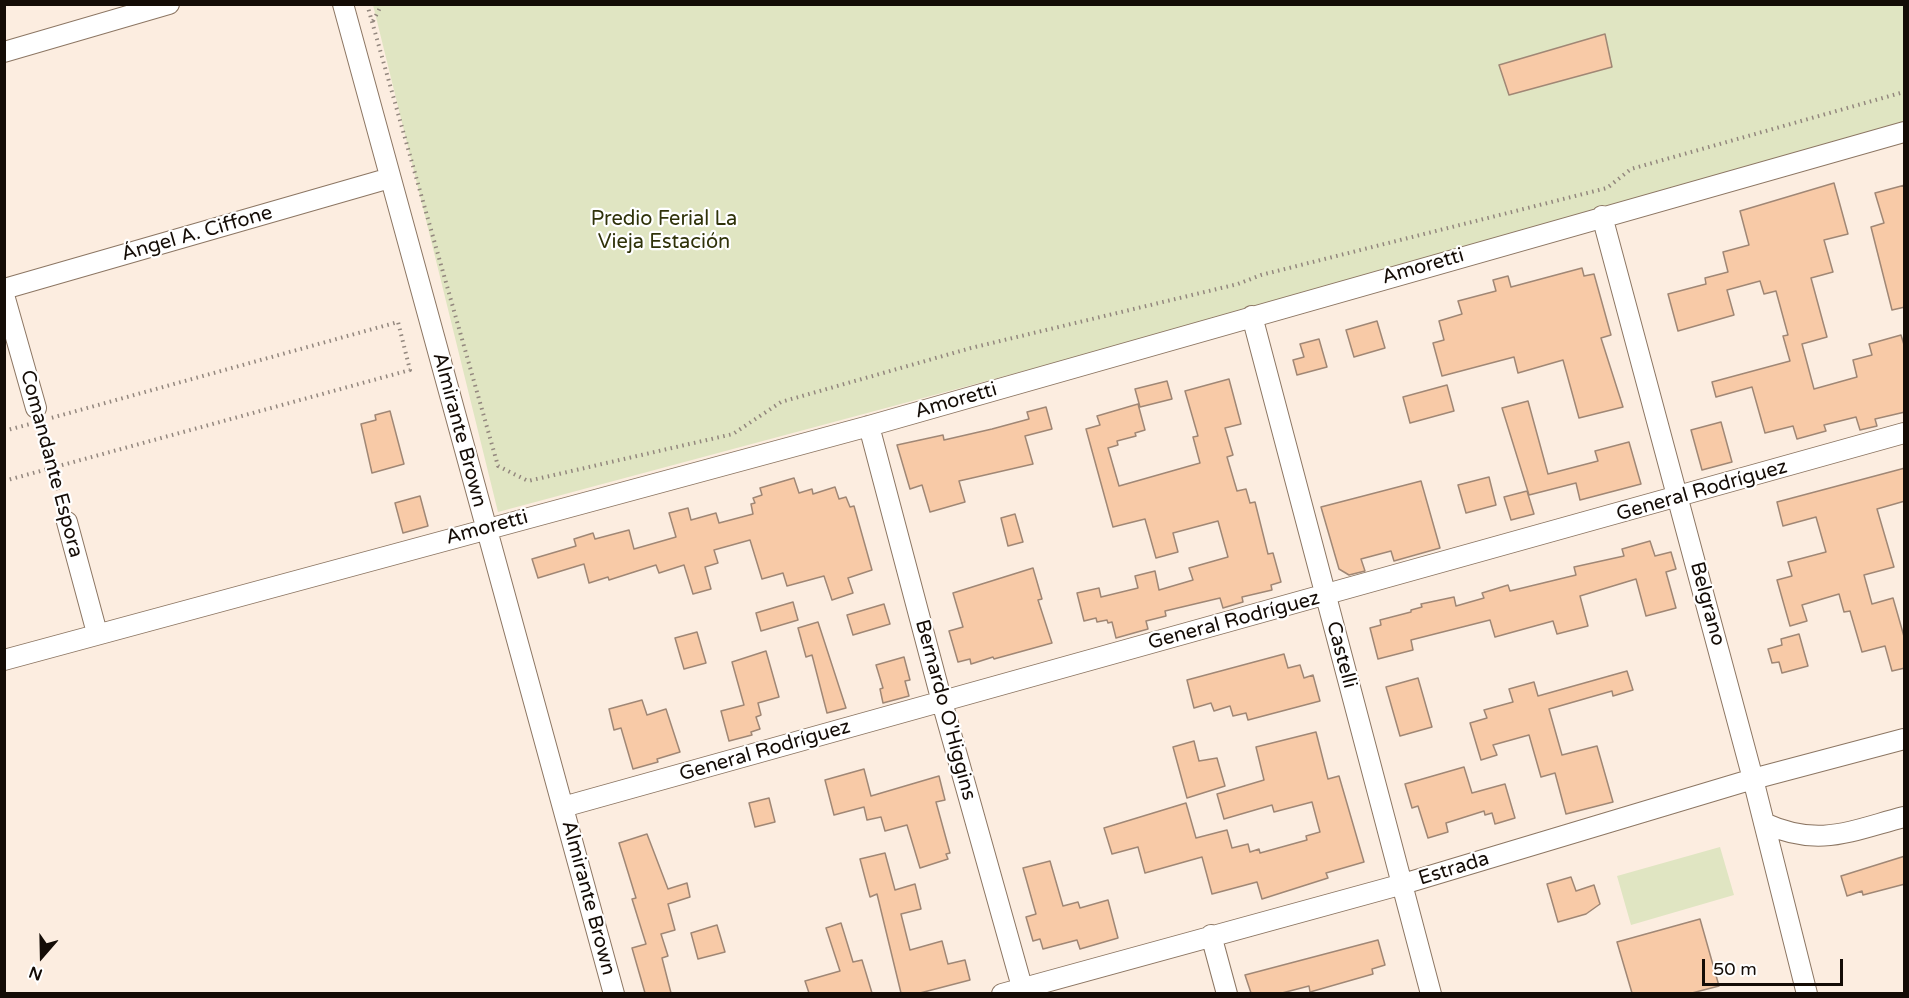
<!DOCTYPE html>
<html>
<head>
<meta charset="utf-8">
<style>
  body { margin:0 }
  #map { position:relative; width:1909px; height:998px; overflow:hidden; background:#fcede0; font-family:"Varela Round",sans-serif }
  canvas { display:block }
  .frame { position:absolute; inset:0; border:6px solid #140c06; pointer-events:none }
  .north { position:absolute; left:12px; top:926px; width:60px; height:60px; -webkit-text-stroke:4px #fff; paint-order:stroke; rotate:200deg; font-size:16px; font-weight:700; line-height:24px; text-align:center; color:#140c06 }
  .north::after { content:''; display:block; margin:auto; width:21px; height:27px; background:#140c06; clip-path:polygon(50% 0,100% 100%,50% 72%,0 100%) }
  .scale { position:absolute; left:1702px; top:959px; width:141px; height:27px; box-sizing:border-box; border:3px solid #140c06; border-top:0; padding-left:8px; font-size:18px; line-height:21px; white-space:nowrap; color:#140c06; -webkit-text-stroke:4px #fff; paint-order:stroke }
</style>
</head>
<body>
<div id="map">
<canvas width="1909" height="998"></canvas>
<div class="frame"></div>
<div class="north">N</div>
<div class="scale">50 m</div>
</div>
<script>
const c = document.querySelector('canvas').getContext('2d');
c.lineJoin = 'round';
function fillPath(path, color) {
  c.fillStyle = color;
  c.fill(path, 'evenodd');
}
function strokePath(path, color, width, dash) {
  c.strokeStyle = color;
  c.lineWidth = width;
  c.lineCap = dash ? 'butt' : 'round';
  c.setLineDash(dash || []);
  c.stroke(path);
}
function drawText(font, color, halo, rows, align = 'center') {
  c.font = font + ' "Varela Round",sans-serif';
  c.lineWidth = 4.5;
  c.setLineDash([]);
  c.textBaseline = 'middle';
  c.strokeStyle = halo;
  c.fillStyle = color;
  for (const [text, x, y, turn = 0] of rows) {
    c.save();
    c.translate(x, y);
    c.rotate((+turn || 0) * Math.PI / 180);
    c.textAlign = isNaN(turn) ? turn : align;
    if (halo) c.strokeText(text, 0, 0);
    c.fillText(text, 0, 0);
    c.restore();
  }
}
fillPath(new Path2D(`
  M373,5H1904V126L1602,216L498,512Z
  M1720,847L1734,895L1631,925L1617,876Z`), '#e0e5c2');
const building = new Path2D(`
  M1605,34L1612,67L1509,95L1499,65Z
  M1834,183L1848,234L1824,240L1833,272L1811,278L1827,337L1802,344L1814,389L1857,377L1853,360L1872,355L1869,344L1901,335L1905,348V412L1875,419L1877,426L1860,430L1856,417L1824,425L1826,431L1797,439L1793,426L1765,433L1752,387L1716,397L1712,382L1790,361L1783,336L1788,335L1776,291L1764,294L1760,281L1727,290L1734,315L1678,331L1668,294L1706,284L1705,278L1728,272L1723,252L1749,245L1740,211Z
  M1905,185V307L1892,310L1871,227L1884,223L1875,193Z
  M1582,268L1584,276L1594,274L1611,335L1601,338L1623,407L1579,418L1563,360L1518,373L1514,357L1442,376L1433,343L1444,340L1439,321L1462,314L1458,301L1496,291L1493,280L1508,276L1511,287Z
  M1377,321L1385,348L1354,357L1346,330Z
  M1319,339L1327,367L1297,375L1293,360L1304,357L1300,344Z
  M1229,379L1241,424L1225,428L1233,455L1227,457L1237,491L1246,489L1250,503L1255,502L1268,554L1273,553L1281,582L1271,585L1272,590L1242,597L1243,602L1223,608L1220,598L1165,611L1166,616L1146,621L1148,629L1116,638L1112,622L1108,623L1107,620L1097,622L1096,618L1084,621L1077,593L1099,588L1101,597L1138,588L1135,576L1155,571L1159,590L1193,580L1189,568L1228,557L1218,521L1173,533L1178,552L1156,558L1145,519L1113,527L1086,429L1100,425L1097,416L1138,404L1145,430L1135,433L1136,436L1117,441L1118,445L1108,448L1119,486L1200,463L1193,437L1198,436L1185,391Z
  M1167,381L1172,399L1140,407L1135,389Z
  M1447,385L1454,411L1410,423L1403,397Z
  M1528,401L1548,474L1598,461L1595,451L1629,442L1641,484L1580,500L1576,483L1529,495L1502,408Z
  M1046,407L1052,429L1025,436L1033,464L959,481L965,502L930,512L922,485L910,489L897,445L943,435L944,440L992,429L1029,419L1027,412Z
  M390,411L404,464L372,473L361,424L376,420L375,415Z
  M1721,422L1732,462L1702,470L1691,430Z
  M1905,468V501L1877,509L1894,567L1864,575L1872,604L1893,598L1905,640V668L1892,671L1885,646L1862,652L1850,611L1844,612L1839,594L1802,605L1807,621L1790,626L1777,580L1792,576L1788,562L1826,552L1816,517L1783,526L1777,502Z
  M1489,477L1496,505L1466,513L1458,485Z
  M794,478L799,493L812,489L813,494L835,487L839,499L846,497L850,507L854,506L872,570L848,578L853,593L832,600L824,576L787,586L783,573L762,579L750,540L714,550L718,563L705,567L711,589L693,594L684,565L659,573L656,565L609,580L608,577L589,583L584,564L538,578L532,559L576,546L574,539L593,533L595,539L629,530L634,549L676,537L669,513L688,508L691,520L716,513L719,523L753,514L751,504L755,503L753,498L762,495L760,488Z
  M1421,481L1440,548L1394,561L1391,551L1361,559L1365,571L1349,575L1339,569L1321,507Z
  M1527,491L1534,514L1511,520L1504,497Z
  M420,496L428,526L403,533L395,503Z
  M1015,514L1023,542L1008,546L1001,518Z
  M1650,541L1655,556L1671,552L1676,569L1666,572L1676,608L1646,616L1636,579L1580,596L1588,626L1557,634L1553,621L1495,637L1490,620L1411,640L1413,650L1378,659L1370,628L1381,625L1380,620L1411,612V610L1422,607L1421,604L1454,597L1456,606L1484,598L1482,593L1508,585L1510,591L1576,575L1574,567L1624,556L1622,549Z
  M1033,568L1042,599L1038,600L1052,643L994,659L993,657L971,664L970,659L958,662L949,631L963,627L953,593Z
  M793,602L798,620L761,631L756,613Z
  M884,604L890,624L853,635L847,615Z
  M818,622L846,708L827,713L812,655L806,657L798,628Z
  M697,632L706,663L684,669L675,638Z
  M1799,634L1808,666L1782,673L1779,662L1772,663L1768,649L1782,645L1781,639Z
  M766,651L779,697L758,703L761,715L756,717L760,729L751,732L752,735L729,741L721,711L744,705L732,662Z
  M1284,654L1288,668L1300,665L1304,678L1313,675L1320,701L1248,720L1246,713L1233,716L1230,706L1214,711L1211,703L1194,708L1187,680Z
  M904,657L910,680L905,681L909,696L883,703L880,689L883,688L876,665Z
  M1627,671L1633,690L1613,696L1612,691L1549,709L1562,755L1597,746L1613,802L1566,814L1555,773L1541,777L1529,735L1493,745L1497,755L1481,760L1470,723L1487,718L1484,710L1513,702L1509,689L1534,682L1538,696Z
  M1418,678L1432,727L1400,736L1386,687Z
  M642,700L647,715L666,709L680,752L657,759L658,762L633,769L621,728L614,730L609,709Z
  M1316,732L1328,779L1339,776L1364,862L1326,873L1328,878L1262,899L1257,882L1212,894L1202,857L1145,873L1138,847L1112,854L1104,828L1186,803L1196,838L1227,830L1232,848L1248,844L1250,852L1259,849L1260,853L1307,840L1306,836L1320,832L1312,802L1274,812L1272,805L1224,819L1217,794L1264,780L1256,747Z
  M1194,741L1199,761L1217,758L1225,786L1187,798L1173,747Z
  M1464,767L1472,793L1505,784L1515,818L1495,824L1492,813L1485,815L1484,811L1446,823L1448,832L1428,838L1418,806L1412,808L1405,784Z
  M864,769L871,796L939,776L945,800L936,802L950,853L946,854L948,859L920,868L907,825L885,831L881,817L867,820L864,807L834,815L825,780Z
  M769,798L775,822L755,827L749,803Z
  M647,834L668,889L687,883L690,897L668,904L675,930L661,934L668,956L662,958L671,993H645L632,948L646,944L632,899L636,898L619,843Z
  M885,853L895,890L915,884L921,909L901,914L910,950L942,941L948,964L965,960L970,980L920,993H901L877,894L870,897L860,859Z
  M1905,856V884L1863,895L1862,891L1847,896L1841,876Z
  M1050,861L1063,906L1078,902L1080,908L1108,900L1118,938L1080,949L1077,940L1043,949L1040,939L1033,941L1026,917L1036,914L1023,868Z
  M1571,877L1576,891L1594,885L1600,904L1586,914L1558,922L1547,884Z
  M1700,919L1719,986L1692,993H1632L1617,942Z
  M841,923L853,962L862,960L872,993H809L805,981L840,971L826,928Z
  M717,925L725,952L698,959L691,933Z
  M1378,940L1385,965L1372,969L1373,974L1310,992L1309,986L1282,993H1251L1245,975Z`);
fillPath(building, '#f8caa7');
strokePath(building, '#a08775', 1.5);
const minor = new Path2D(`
  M343,4L614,994
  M4,52L169,4
  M1602,216L1753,779L1807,994
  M4,289L390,178
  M4,295L36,408
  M1252,316L1431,994
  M869,426L942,702L1024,994
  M67,522L97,633
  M4,660L869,426L1904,132
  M563,807L1904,433
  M1764,823C1819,848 1850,831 1904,817
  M1211,935L1227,994
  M1002,994L1403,884L1753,779L1904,739`);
strokePath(minor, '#8c7663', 22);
strokePath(new Path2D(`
  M367,4L498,466L528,481L733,434L781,402L971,348L1238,284L1261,275L1607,188L1631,169L1904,92
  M373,21L382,4
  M40,425L63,507
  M4,431L30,424
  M4,481L410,370L398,322L51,418`), '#93877e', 4, [1.5, 4.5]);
strokePath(minor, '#fff', 20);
drawText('20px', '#2f3209', '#fff', [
  ["Predio Ferial La",664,220],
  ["Vieja Estación",664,243]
]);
drawText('20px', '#140c06', '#fff', [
  ["Ángel A. Ciffone",197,234,-16],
  ["Amoretti",1423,267,-16],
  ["Amoretti",956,401,-16],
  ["Almirante Brown",459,430,75],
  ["Comandante Espora",51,464,75],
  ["General Rodríguez",1702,491,-16],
  ["Amoretti",487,528,-15],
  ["Belgrano",1707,604,75],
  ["General Rodríguez",1234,621,-15],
  ["Castelli",1341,655,75],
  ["Bernardo O'Higgins",945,710,75],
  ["General Rodríguez",765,751,-16],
  ["Estrada",1454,869,-17],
  ["Almirante Brown",588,898,75]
]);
</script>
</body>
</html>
